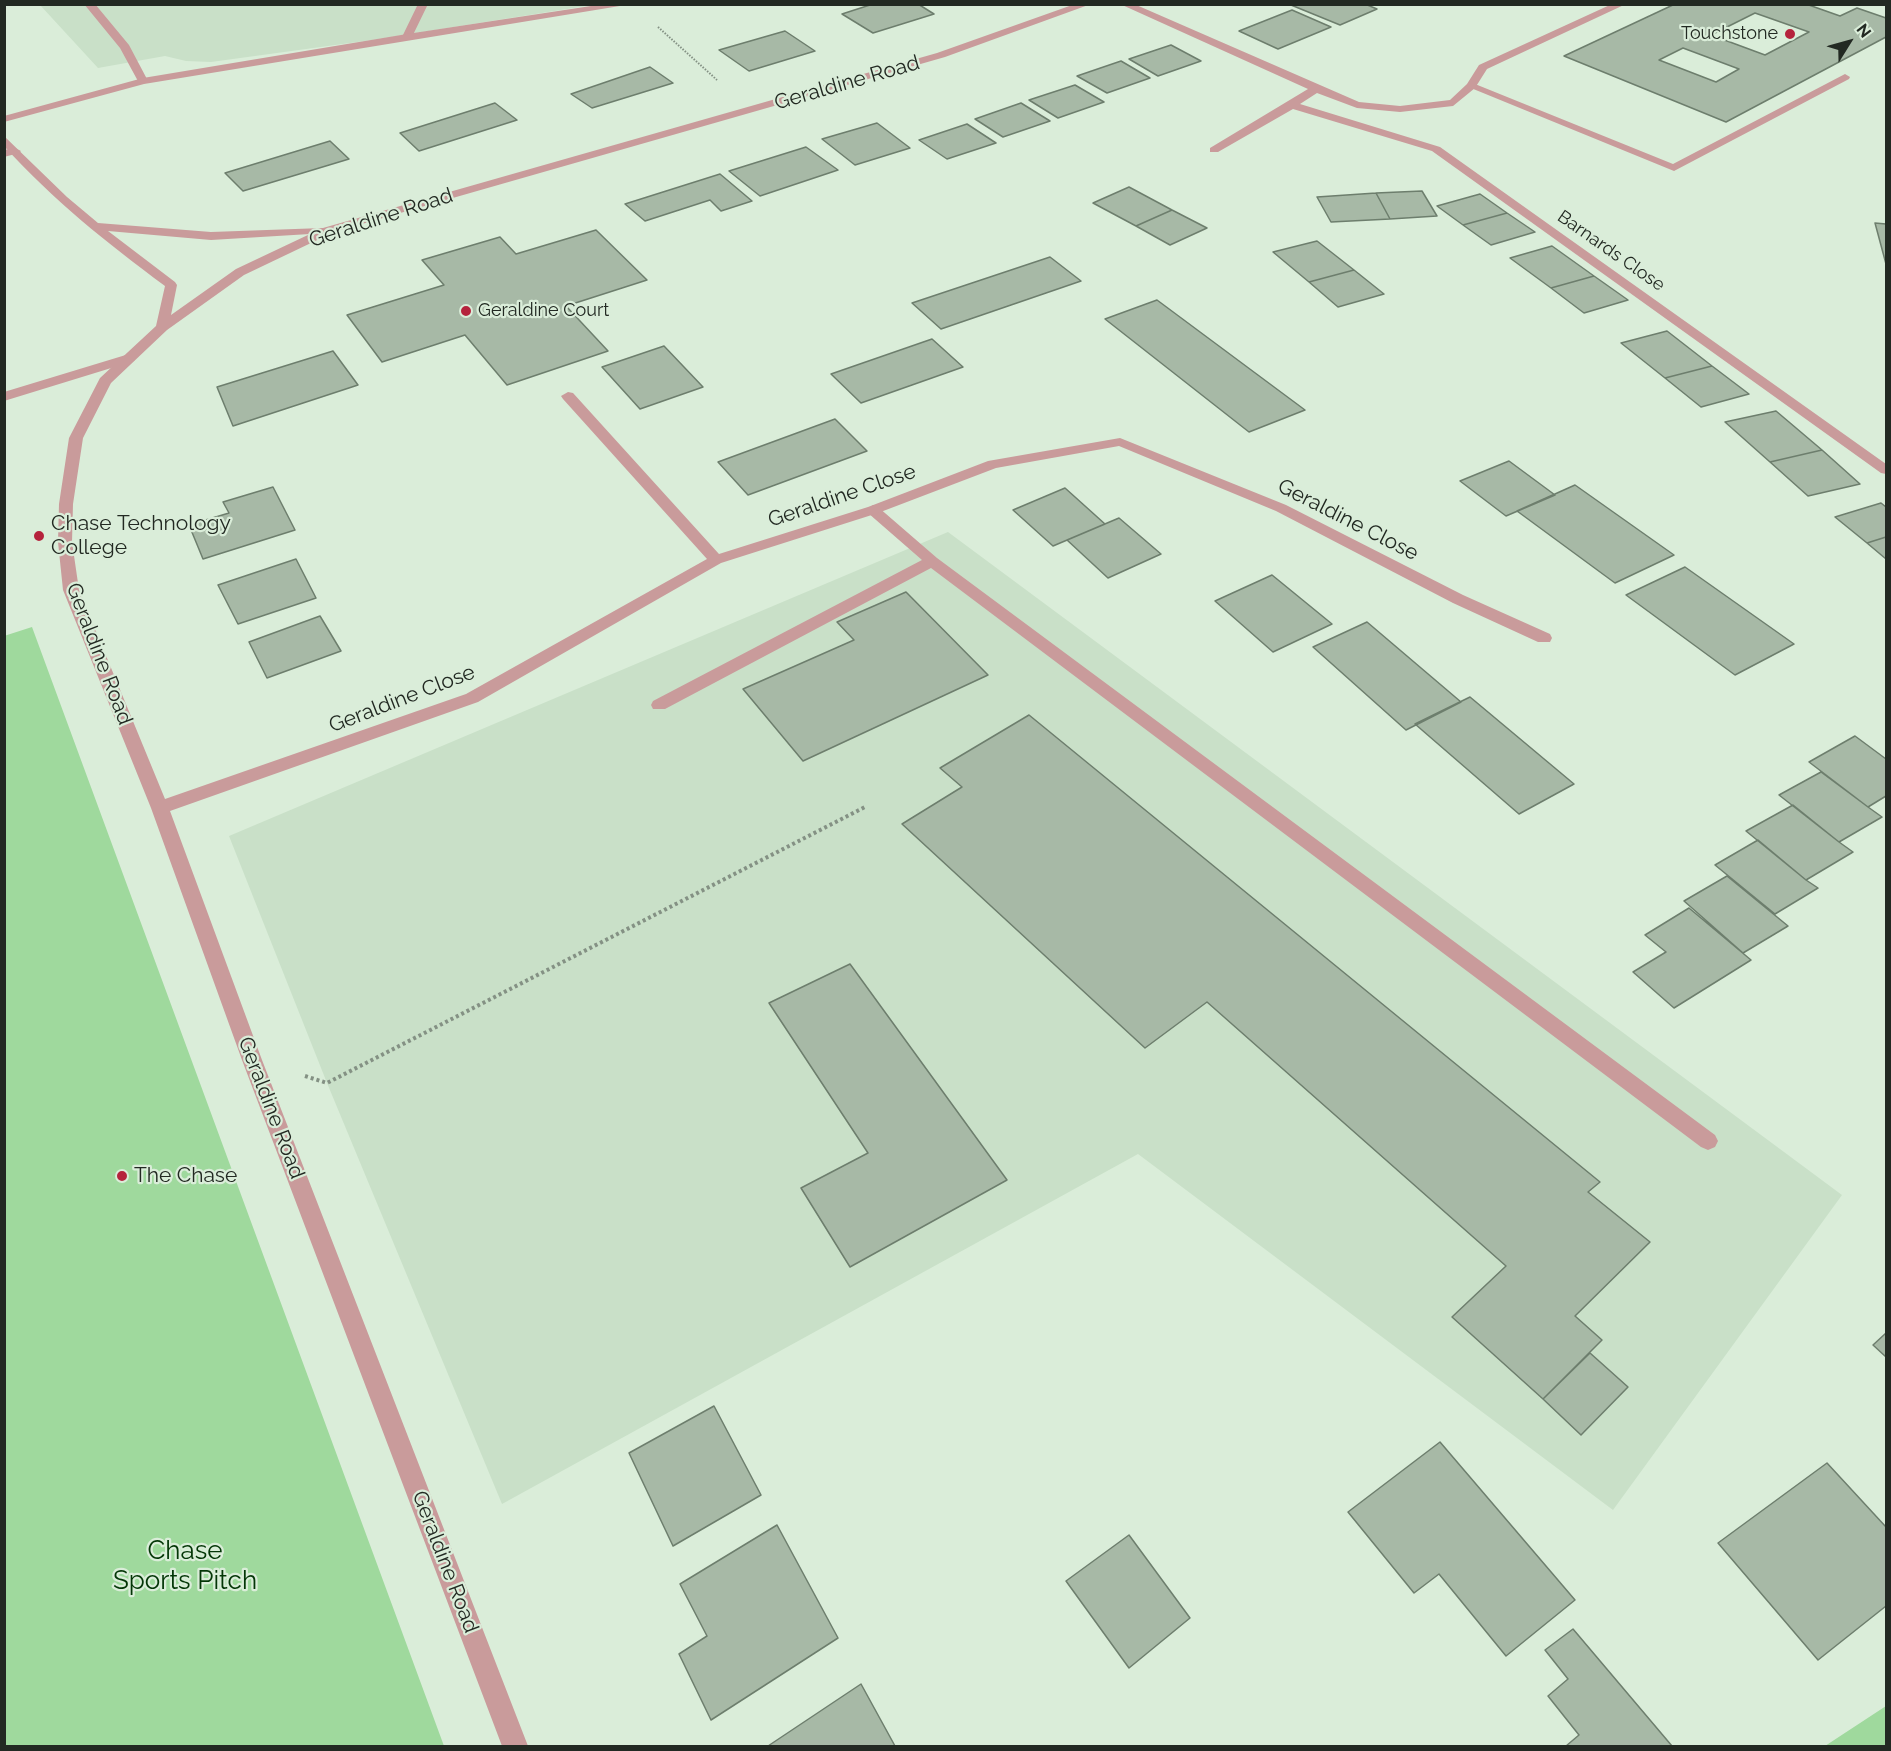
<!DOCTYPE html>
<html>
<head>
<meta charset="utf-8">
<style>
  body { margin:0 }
  #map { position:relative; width:1891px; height:1751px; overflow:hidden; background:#daedd9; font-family:Raleway,sans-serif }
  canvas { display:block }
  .frame { position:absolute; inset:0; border:6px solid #222922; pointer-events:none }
  .north { position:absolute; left:1819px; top:12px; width:60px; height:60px; -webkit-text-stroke:4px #daedd9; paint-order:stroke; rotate:53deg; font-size:16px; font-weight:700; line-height:24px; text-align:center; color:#222922 }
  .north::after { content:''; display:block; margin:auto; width:21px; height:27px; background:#222922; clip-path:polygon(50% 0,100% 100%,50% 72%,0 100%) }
</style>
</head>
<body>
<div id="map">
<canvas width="1891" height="1751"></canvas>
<div class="frame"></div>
<div class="north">N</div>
</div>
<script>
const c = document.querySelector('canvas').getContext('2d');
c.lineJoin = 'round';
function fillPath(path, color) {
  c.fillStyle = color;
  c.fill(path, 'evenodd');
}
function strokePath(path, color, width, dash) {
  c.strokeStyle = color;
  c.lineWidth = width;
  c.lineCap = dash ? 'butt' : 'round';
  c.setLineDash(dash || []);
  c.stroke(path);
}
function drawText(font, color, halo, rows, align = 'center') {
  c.font = font + ' Raleway,sans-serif';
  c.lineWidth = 4.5;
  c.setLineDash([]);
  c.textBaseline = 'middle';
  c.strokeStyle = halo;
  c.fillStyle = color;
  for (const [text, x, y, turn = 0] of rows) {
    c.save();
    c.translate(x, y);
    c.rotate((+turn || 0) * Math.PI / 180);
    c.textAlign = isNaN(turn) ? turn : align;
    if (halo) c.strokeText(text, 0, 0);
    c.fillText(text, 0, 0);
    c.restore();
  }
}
fillPath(new Path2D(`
  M40,5H592L372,40L211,62L186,61L165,56L98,68Z
  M948,532L1842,1195L1613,1510L1138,1154L502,1504L327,1083L229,836Z`), '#c9e0c8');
fillPath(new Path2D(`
  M32,627L444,1746H5L4,636Z
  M1886,1706V1746H1825Z`), '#9fd99d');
const building = new Path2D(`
  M873,4H918L934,14L873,33L842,14Z
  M1365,4L1377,9L1340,25L1291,5Z
  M1675,4H1806L1840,16L1857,8L1886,18V37L1726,122L1564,56ZM1755,13L1809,32L1765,55L1711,35ZM1683,48L1739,69L1716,82L1659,60Z
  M1292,10L1331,27L1278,49L1239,31Z
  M785,31L815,51L749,71L719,50Z
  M1171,45L1201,61L1158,76L1129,59Z
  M1121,61L1150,78L1107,93L1077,76Z
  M650,67L673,83L592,108L571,94Z
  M1075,85L1104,102L1058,118L1029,100Z
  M495,103L517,120L419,151L400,133Z
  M1021,103L1050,121L1003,137L975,119Z
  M877,123L910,148L855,165L822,139Z
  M967,124L996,143L947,159L919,140Z
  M330,141L349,159L243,191L225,173Z
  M806,147L838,170L760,196L729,171Z
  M720,174L752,201L721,211L710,200L645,221L625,204Z
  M1129,187L1172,210L1136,226L1093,203Z
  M1422,191L1437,216L1390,219L1376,193Z
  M1376,193L1390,219L1331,222L1317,197Z
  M1480,194L1507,213L1463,225L1437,206Z
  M1172,210L1207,228L1170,245L1136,226Z
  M1507,213L1535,232L1491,245L1463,225Z
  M1875,223L1886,224V264Z
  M596,230L647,280L566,306L608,351L507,385L465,335L382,362L347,315L444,285L422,260L500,237L516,254Z
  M1317,241L1354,270L1309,282L1273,252Z
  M1552,246L1594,276L1551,288L1510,258Z
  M1050,257L1081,281L941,329L912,303Z
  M1354,270L1384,294L1338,307L1309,282Z
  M1594,276L1628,300L1584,313L1551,288Z
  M1157,300L1305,410L1249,432L1105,319Z
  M1667,331L1712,366L1665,378L1621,343Z
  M932,339L963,367L861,403L831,374Z
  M664,346L703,387L640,409L602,367Z
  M333,351L358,385L233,426L217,387Z
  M1712,366L1749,394L1701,407L1665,378Z
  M1776,411L1822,450L1770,462L1725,422Z
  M835,419L867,451L748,495L718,462Z
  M1822,450L1860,484L1808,496L1770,462Z
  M1509,461L1555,495L1506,516L1460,481Z
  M1575,485L1674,555L1615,583L1517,511Z
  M273,487L295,530L203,559L189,525L229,513L223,502Z
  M1065,488L1105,524L1053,546L1013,510Z
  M1881,503L1886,507V537L1867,543L1835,517Z
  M1119,518L1161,554L1108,578L1067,540Z
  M1886,537V559L1867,543Z
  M296,559L316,598L238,624L218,585Z
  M1685,567L1794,644L1735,675L1626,595Z
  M1272,575L1332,624L1273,652L1215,601Z
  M906,592L988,675L803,761L743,689L854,640L837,622Z
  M320,616L341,651L267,678L249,642Z
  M1367,622L1461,702L1406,730L1313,647Z
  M1470,697L1574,784L1519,814L1415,724Z
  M1029,715L1600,1182L1588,1192L1650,1242L1575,1316L1602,1340L1543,1399L1452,1317L1506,1266L1207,1002L1145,1048L902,824L962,787L940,768Z
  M1855,736L1886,759V796L1868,807L1809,762Z
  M1821,772L1868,807L1882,817L1839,842L1779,795Z
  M1793,805L1839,842L1853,852L1806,880L1746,831Z
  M1758,840L1806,880L1818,888L1775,914L1715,865Z
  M1727,876L1788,926L1743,953L1684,901Z
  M1689,908L1751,960L1674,1008L1633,972L1666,952L1645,935Z
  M850,964L1007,1180L850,1267L801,1188L868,1153L769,1003Z
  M1886,1333V1357L1873,1345Z
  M1590,1353L1628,1387L1581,1435L1543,1399Z
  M714,1406L761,1495L673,1546L629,1453Z
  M1440,1442L1575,1600L1506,1656L1439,1574L1414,1593L1348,1512Z
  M1827,1463L1886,1527V1606L1818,1660L1718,1543Z
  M777,1525L838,1638L711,1720L679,1654L707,1636L680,1584Z
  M1129,1535L1190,1618L1129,1668L1066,1581Z
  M1573,1629L1672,1746H1566L1579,1735L1548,1696L1568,1679L1545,1650Z
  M861,1684L895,1746H768Z`);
fillPath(building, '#a7b9a6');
strokePath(building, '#6d7e6d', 1.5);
strokePath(new Path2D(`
  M658,27L717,80`), '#849184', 2, [1.5, 1.5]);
strokePath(new Path2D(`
  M305,1076L327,1083L865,807`), '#849184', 4, [3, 3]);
fillPath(new Path2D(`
  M84,4H95L129,45L148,81L147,83H139L120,48Z
  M418,4H428L411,39H403L402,37Z
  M1845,74L1850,77L1849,79L1674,171L1466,86L1471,83L1475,84L1673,164Z
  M15,148L21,151L19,153L4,157V150Z
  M129,354L134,355L136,358L134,361L4,401V392Z
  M873,505L878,507L937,558L1715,1135L1718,1141L1715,1147L1708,1150L1701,1147L931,568L665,709H653L651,705L653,701L922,560L868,513L866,510Z`), '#c99b9b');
fillPath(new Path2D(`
  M604,4H632L144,84L4,122V116L143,78L407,34Z
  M1075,4H1091L945,57L334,232L244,275L167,330L111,383L83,438L73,504L72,542L79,590L165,799L466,694L707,559L563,399L561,396L568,392L573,393L719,554L868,507L988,461L1120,438L1286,505L1463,595L1550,634L1552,638L1550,642H1538L1453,603L1276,511L1119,446L996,468L878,513L721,563L478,702L170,811L262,1060L528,1746H502L242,1060L151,808L63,590L58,542L59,504L69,438L100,378L156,326L165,286C107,243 53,200 4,146V136L67,197L98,223L211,232L323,228L937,53ZM108,231L211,240L310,234L236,269L171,315L177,285L175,282Z
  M1120,4H1134L1359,102L1400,106L1450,100L1467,84L1479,65L1612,4H1626L1487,69L1475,88L1453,106L1400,112L1357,108L1317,93L1300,104L1440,147L1886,464V474L1881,473L1432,151L1293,109L1218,152H1210V148L1308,89Z`), '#c99b9b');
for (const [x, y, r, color] of [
  [1790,34,6,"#b5233c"],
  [466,311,6,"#b5233c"],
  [39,536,6,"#b5233c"],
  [122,1176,6,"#b5233c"]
]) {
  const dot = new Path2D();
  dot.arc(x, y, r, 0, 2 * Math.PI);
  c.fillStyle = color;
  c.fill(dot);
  strokePath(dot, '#daedd9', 2);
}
drawText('18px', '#222922', '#daedd9', [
  ["Touchstone",1778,34],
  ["Geraldine Court",478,311,"left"]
], 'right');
drawText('18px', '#222922', '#daedd9', [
  ["Barnards Close",1611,251,35]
]);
drawText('21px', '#222922', '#daedd9', [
  ["Geraldine Road",847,83,-16],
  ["Geraldine Road",381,218,-18],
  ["Geraldine Close",842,496,-19],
  ["Geraldine Close",1348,520,27],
  ["Geraldine Road",99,654,69],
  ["Geraldine Close",402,699,-21],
  ["Geraldine Road",271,1108,69],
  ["Geraldine Road",445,1562,69]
]);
drawText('21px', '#222922', '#daedd9', [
  ["Chase Technology",51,524],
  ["College",51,548],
  ["The Chase",134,1176]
], 'left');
drawText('26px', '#033606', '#daedd9', [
  ["Chase",185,1551],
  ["Sports Pitch",185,1581]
]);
</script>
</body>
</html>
